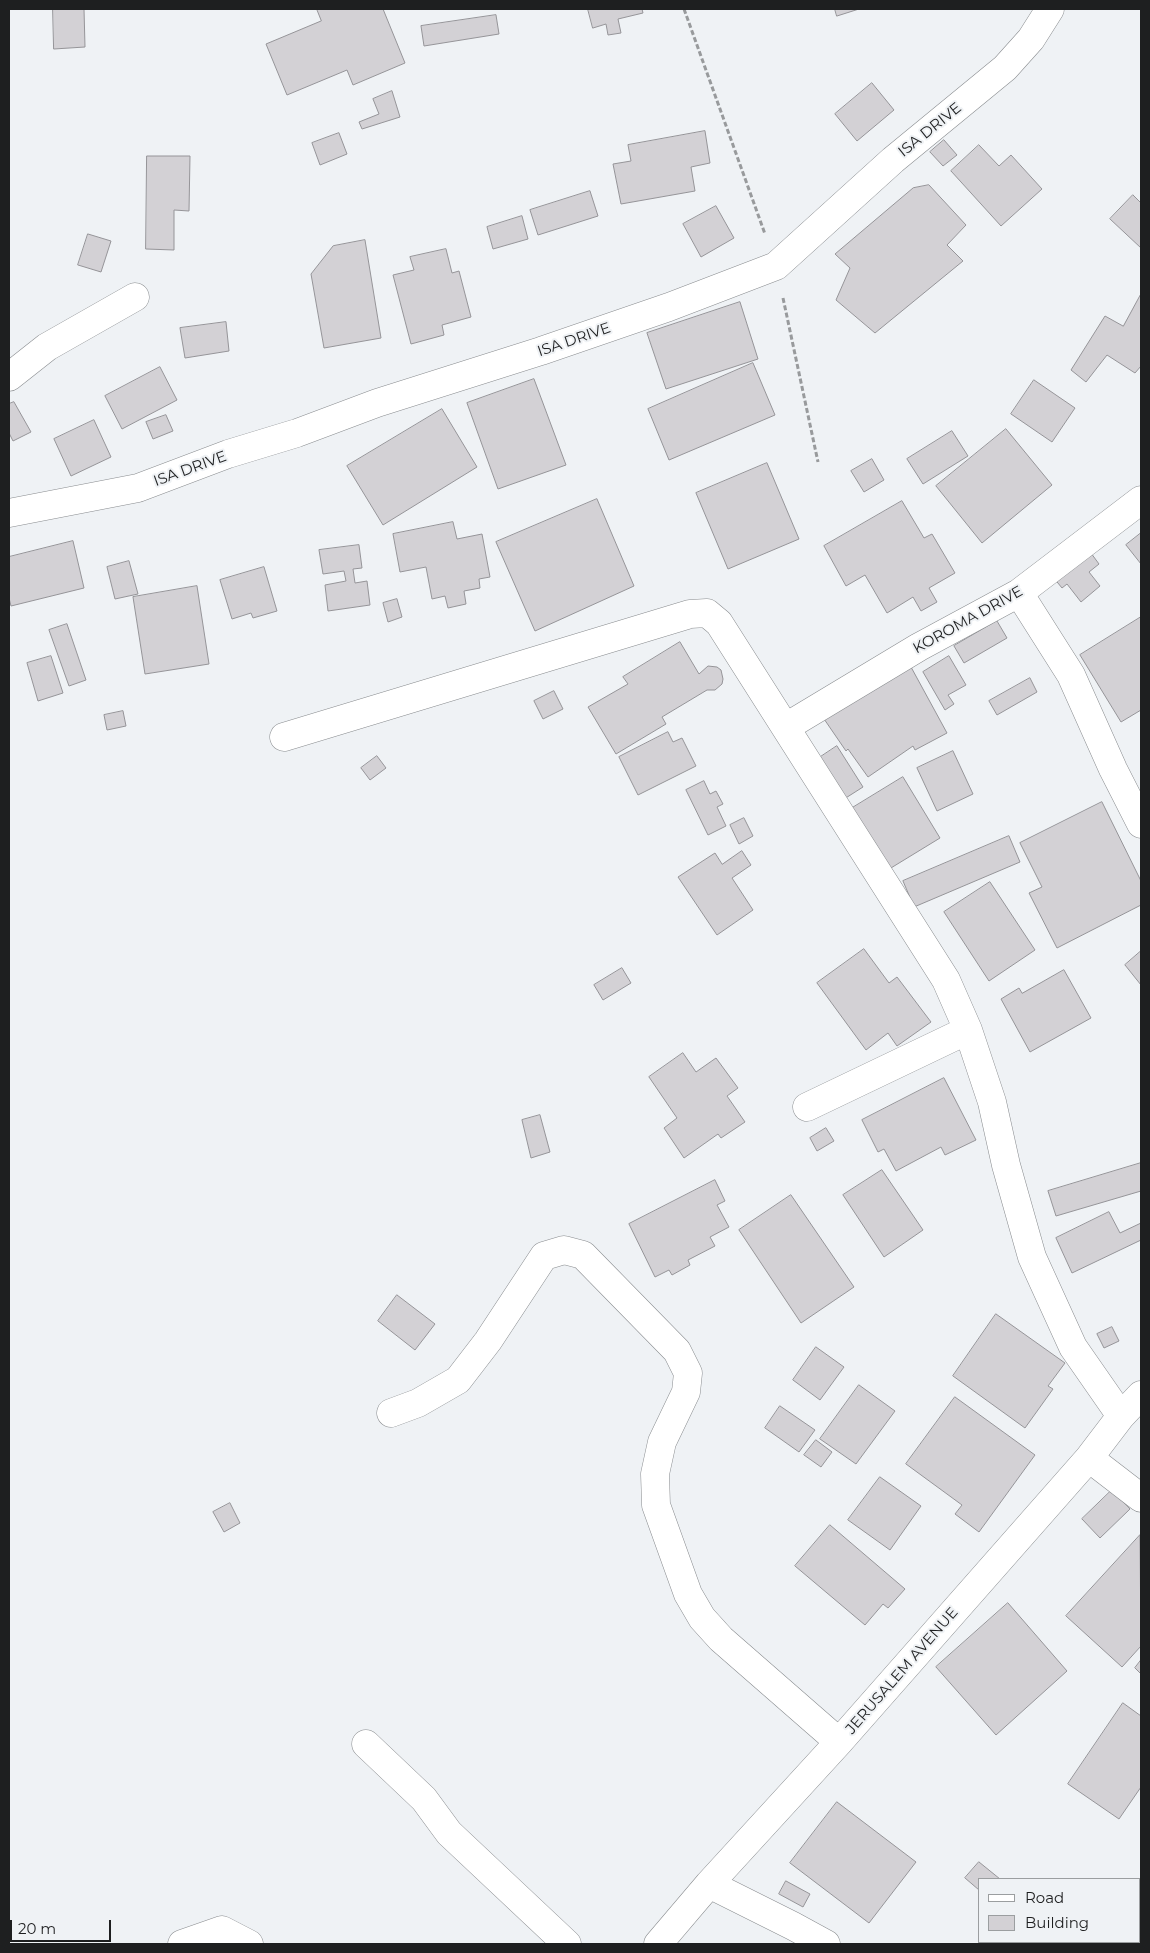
<!DOCTYPE html>
<html>
<head>
<meta charset="utf-8">
<style>
  body { margin:0 }
  #map { position:relative; width:1150px; height:1953px; overflow:hidden; background:#eff2f5; font-family:Montserrat,sans-serif }
  canvas { display:block }
  .frame { position:absolute; inset:0; border:10px solid #1e1f20; pointer-events:none }
  .legend { position:absolute; left:978px; top:1878px; width:162px; height:65px; box-sizing:border-box; background:#eff2f5; border:1px solid #9b9ea0; margin:0; padding:6px 9px; list-style:none; font-size:15px; color:#1e1f20 }
  .legend li { display:flex; align-items:center; gap:10px; height:25px }
  .legend b { width:25px; border:1px solid #9b9ea0 }
  .scale { position:absolute; left:10px; top:1920px; width:101px; height:22px; box-sizing:border-box; border:2px solid #1e1f20; border-top:0; padding-left:6px; font-size:15px; line-height:18px; white-space:nowrap; color:#1e1f20; -webkit-text-stroke:4px #eff2f5; paint-order:stroke }
</style>
</head>
<body>
<div id="map">
<canvas width="1150" height="1953"></canvas>
<div class="frame"></div>
<ul class="legend">
<li><b style="height:6px;background:#fff"></b>Road</li>
<li><b style="height:14px;background:#d3d1d5"></b>Building</li>
</ul>
<div class="scale">20 m</div>
</div>
<script>
const c = document.querySelector('canvas').getContext('2d');
c.lineJoin = 'round';
function fillPath(path, color) {
  c.fillStyle = color;
  c.fill(path, 'evenodd');
}
function strokePath(path, color, width, dash) {
  c.strokeStyle = color;
  c.lineWidth = width;
  c.lineCap = dash ? 'butt' : 'round';
  c.setLineDash(dash || []);
  c.stroke(path);
}
function drawText(font, color, halo, rows, align = 'center') {
  c.font = font + ' Montserrat,sans-serif';
  c.lineWidth = 4;
  c.setLineDash([]);
  c.textBaseline = 'middle';
  c.strokeStyle = halo;
  c.fillStyle = color;
  for (const [text, x, y, turn = 0] of rows) {
    c.save();
    c.translate(x, y);
    c.rotate((+turn || 0) * Math.PI / 180);
    c.textAlign = isNaN(turn) ? turn : align;
    if (halo) c.strokeText(text, 0, 0);
    c.fillText(text, 0, 0);
    c.restore();
  }
}
const building = new Path2D(`
  M53,9H84L85,47L54,49Z
  M317,9H383L405,63L353,85L347,70L287,95L266,44L321,21Z
  M588,9H642L643,13L618,19L621,33L608,35L606,24L593,28Z
  M835,9H859L837,16Z
  M496,15L499,34L424,46L421,26Z
  M872,83L894,110L857,141L835,114Z
  M392,91L400,117L362,129L359,122L379,114L373,99Z
  M705,131L710,163L691,167L695,191L621,204L613,164L631,161L628,145Z
  M339,133L347,154L320,165L312,143Z
  M944,140L957,155L943,166L930,152Z
  M979,145L999,166L1011,155L1042,189L1001,226L951,171Z
  M147,156H190L189,211L174,210V250L146,249Z
  M929,185L966,225L947,245L963,261L875,333L836,300L850,268L835,254L913,188Z
  M590,191L598,216L538,235L530,210Z
  M1133,195L1141,203V248L1110,219Z
  M716,206L734,238L701,257L683,224Z
  M522,216L528,239L493,249L487,227Z
  M88,234L111,241L101,272L78,265Z
  M365,240L381,338L324,348L311,274L333,246Z
  M446,249L452,273L459,271L471,317L442,325L444,335L411,344L393,275L414,270L410,257Z
  M1141,294V366L1135,373L1107,355L1086,382L1071,370L1105,316L1123,326Z
  M740,302L758,359L666,389L647,333Z
  M226,322L229,351L185,358L180,328Z
  M753,363L775,415L669,460L648,409Z
  M160,367L177,400L122,429L105,396Z
  M534,379L566,465L498,489L467,403Z
  M1034,380L1075,408L1052,442L1011,414Z
  M14,402L31,432L13,441L9,433V404Z
  M442,409L477,467L383,525L347,466Z
  M166,415L173,431L153,439L146,422Z
  M94,420L111,457L71,476L54,439Z
  M1006,429L1052,485L982,543L936,486Z
  M952,431L968,456L923,484L907,459Z
  M872,459L884,480L864,492L851,471Z
  M767,463L799,539L728,569L696,493Z
  M597,499L634,586L535,631L496,542Z
  M902,501L924,538L932,534L955,573L929,588L937,602L921,611L913,597L887,613L865,575L846,586L824,546Z
  M453,522L457,539L482,534L490,577L479,579L480,588L464,591L466,604L448,608L445,596L432,599L426,567L400,572L393,534Z
  M1141,533V564L1126,545Z
  M73,541L84,588L11,606L9,598V557Z
  M359,545L362,568L353,569L355,583L367,581L370,605L328,611L325,585L346,581L344,571L323,574L319,550Z
  M1088,549L1099,564L1089,572L1100,586L1081,602L1067,584L1062,588L1053,577Z
  M129,561L138,594L115,599L107,567Z
  M264,567L277,611L253,618L251,613L232,619L220,580Z
  M197,586L209,664L145,674L133,597Z
  M397,599L402,617L388,622L383,603Z
  M1141,617V710L1121,722L1080,655Z
  M997,621L1007,638L964,663L954,646Z
  M67,624L86,680L69,686L49,630Z
  M680,642L699,674L708,666L717,667L721,670L723,679L722,684L715,690H707L662,717L666,724L616,754L588,707L628,684L623,677Z
  M51,656L63,693L38,701L27,663Z
  M949,656L966,685L948,695L954,704L945,710L923,672Z
  M911,667L947,733L915,750L913,746L868,777L848,749L846,751L822,716Z
  M1030,678L1037,692L997,715L989,701Z
  M554,691L563,709L543,719L534,701Z
  M123,711L126,726L107,730L104,715Z
  M668,732L673,742L682,738L696,766L638,795L619,757Z
  M837,746L863,787L841,801L816,760Z
  M953,751L973,794L937,811L917,768Z
  M377,756L386,768L370,780L361,768Z
  M903,777L940,838L886,871L849,810Z
  M704,781L710,794L716,791L723,804L717,807L726,826L708,835L686,790Z
  M1102,802L1141,881V905L1057,948L1029,893L1042,887L1020,843Z
  M744,818L753,836L739,844L730,825Z
  M1009,836L1020,862L914,907L903,881Z
  M742,851L751,865L732,878L753,910L717,935L678,877L715,853L722,864Z
  M990,882L1035,950L989,981L944,912Z
  M864,949L889,983L897,977L931,1022L897,1046L888,1033L866,1050L817,983Z
  M1141,951V985L1125,965Z
  M622,968L631,983L603,1000L594,985Z
  M1064,970L1091,1018L1030,1052L1001,999L1019,988L1022,993Z
  M683,1053L696,1072L716,1058L738,1088L727,1096L745,1122L721,1138L718,1134L684,1158L664,1128L677,1118L649,1077Z
  M944,1078L976,1140L945,1155L941,1147L896,1171L884,1149L878,1152L862,1120Z
  M540,1115L550,1152L531,1158L522,1120Z
  M826,1128L834,1141L817,1151L810,1138Z
  M1141,1163V1191L1056,1216L1048,1191Z
  M882,1170L923,1230L884,1257L843,1195Z
  M715,1180L725,1201L717,1205L729,1227L710,1237L715,1246L688,1260L690,1265L672,1275L669,1270L655,1277L629,1224Z
  M791,1195L854,1287L801,1323L739,1230Z
  M1109,1212L1120,1233L1141,1223V1240L1072,1273L1056,1238Z
  M397,1295L435,1324L415,1350L378,1321Z
  M996,1314L1065,1363L1048,1386L1053,1389L1025,1428L953,1376Z
  M1112,1327L1119,1341L1104,1348L1097,1334Z
  M816,1347L844,1367L820,1400L793,1380Z
  M859,1385L895,1411L856,1464L820,1439Z
  M955,1397L1035,1455L979,1532L955,1514L962,1505L906,1464Z
  M780,1406L815,1430L799,1452L765,1428Z
  M816,1440L832,1452L821,1467L804,1455Z
  M880,1477L921,1506L890,1550L848,1520Z
  M1112,1490L1130,1509L1100,1538L1082,1519Z
  M230,1503L240,1523L224,1532L213,1512Z
  M830,1525L905,1589L888,1608L883,1604L865,1625L795,1566Z
  M1140,1535L1141,1646L1122,1667L1066,1616Z
  M1008,1603L1067,1671L996,1735L936,1667Z
  M1141,1660V1674L1135,1668Z
  M1123,1703L1141,1716V1787L1119,1819L1068,1784Z
  M837,1802L916,1862L869,1923L790,1863Z
  M979,1862L1000,1879H979V1890L965,1878Z
  M786,1881L810,1894L803,1907L779,1894Z`);
fillPath(building, '#d3d1d5');
strokePath(building, '#959498', 1);
const minor = new Path2D(`
  M9,377L47,347L135,297
  M9,513L138,488L228,454L297,433L377,403L541,351L669,307L776,266L893,160L1005,68L1031,39L1050,9
  M1019,593L1071,675L1113,769L1141,824
  M786,727L919,647L1019,593L1141,500
  M284,737L690,614L707,613L719,623L946,980L968,1030L992,1102L1006,1165L1032,1257L1073,1347L1121,1416
  M807,1107L968,1030
  M391,1413L418,1403L458,1380L488,1341L544,1256L564,1250L583,1255L677,1351L688,1373L686,1392L662,1442L655,1474L656,1505L688,1594L702,1618L721,1639L839,1742
  M1089,1458L1141,1498
  M366,1744L424,1799L449,1833L567,1944
  M709,1884L793,1926L826,1944
  M182,1944L222,1930L249,1944
  M658,1944L709,1884L839,1742L1089,1458L1121,1416L1141,1395`);
strokePath(minor, '#898c8f', 29);
strokePath(new Path2D(`
  M684,9L765,234
  M783,298L818,462`), '#989a9c', 3, [5, 2.5]);
strokePath(minor, '#fff', 28);
drawText('15px', '#1e1f20', '#eff2f5', [
  ["ISA DRIVE",930,130,-39],
  ["ISA DRIVE",574,340,-19],
  ["ISA DRIVE",190,469,-20],
  ["KOROMA DRIVE",968,620,-29],
  ["JERUSALEM AVENUE",902,1671,-49]
]);
</script>
</body>
</html>
